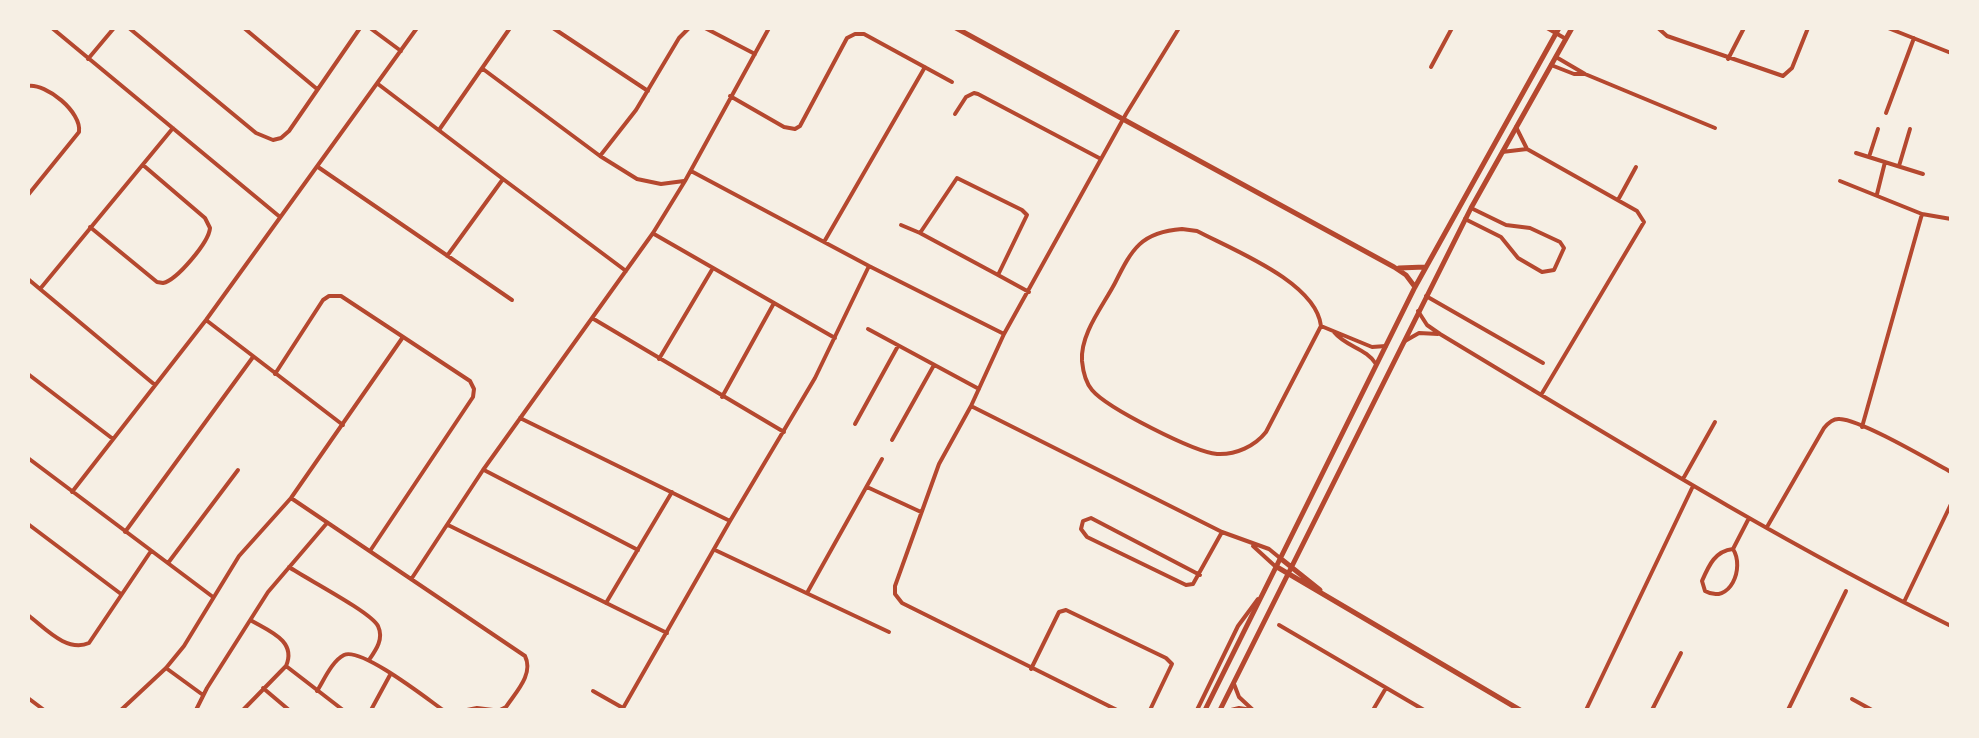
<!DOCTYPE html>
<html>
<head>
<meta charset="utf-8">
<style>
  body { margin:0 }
  #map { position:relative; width:1979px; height:738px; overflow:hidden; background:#f6efe4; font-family:Poppins,sans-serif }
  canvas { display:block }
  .frame { position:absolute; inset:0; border:30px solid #f6efe4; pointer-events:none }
</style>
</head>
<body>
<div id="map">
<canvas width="1979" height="738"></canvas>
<div class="frame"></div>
</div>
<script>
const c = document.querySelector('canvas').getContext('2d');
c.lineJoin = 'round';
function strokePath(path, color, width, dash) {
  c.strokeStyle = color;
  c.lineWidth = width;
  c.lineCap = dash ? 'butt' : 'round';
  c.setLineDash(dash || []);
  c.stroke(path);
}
strokePath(new Path2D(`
  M52,28L280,217
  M129,28L256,133L273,140L281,138L289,131L360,28
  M244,28L317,89
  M370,28L401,51
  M553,28L648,91
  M705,28L755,54
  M1547,28L1566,39
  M1658,28L1667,36L1783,76L1792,68L1808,28
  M1888,28L1951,53
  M1556,57L1585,74L1715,128
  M88,59L114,28
  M1728,59L1744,28
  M1551,65L1574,74H1585
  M1431,67L1452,28
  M483,69L600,156L637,179L661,184L684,181
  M378,84L503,179L447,256
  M28,86C46,83 82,112 79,132L28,195
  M730,96L784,127L795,129L800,126L847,38L855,34H864L952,82
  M1886,113L1914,38
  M955,114L966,97L974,93L978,94L1101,159
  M1516,127L1527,149L1637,211L1644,222L1541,395
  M439,130L510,28
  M1502,152L1527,149
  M1856,153L1923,174
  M600,156L636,110L679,38L689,28
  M1869,157L1878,129
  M1899,166L1910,129
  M318,167L512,300
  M691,171L869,266L1004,334
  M957,178L1022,210L1027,215L998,275L920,233Z
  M503,179L626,271
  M1840,181L1922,214L1951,219
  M1877,194L1885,162
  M1618,200L1636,167
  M1465,219L1501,237L1518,258L1542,272L1554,270L1564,248L1560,242L1530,228L1506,225L1471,208
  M901,225L920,233
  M90,227L157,282L163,283C177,280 209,242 210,228L205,218L143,165
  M1182,229L1197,231C1233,250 1316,282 1321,326L1266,432C1255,446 1236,455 1217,454C1194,452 1107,408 1092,390C1086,383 1083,371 1082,361C1080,334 1103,306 1115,283C1132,249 1141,232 1182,229Z
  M654,234L835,338
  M824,242L925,67
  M998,275L1029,292
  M28,279L155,385
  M40,289L173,128
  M1426,296L1543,363
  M1418,311L1427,325L1440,334C1608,435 1775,539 1951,626
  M592,318L784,432
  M206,320L343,425
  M1321,326L1372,347L1386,346
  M868,329L979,389
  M1334,332C1346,347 1366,348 1376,364
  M1405,341L1419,333L1438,334
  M659,359L713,268
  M28,374L113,439
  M275,374L323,300L329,296H341L470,381L474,389L473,397L370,551
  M722,397L774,303
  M971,406L1222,532L1269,549L1280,558
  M520,418L730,521
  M855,424L898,346
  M1862,427L1922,214
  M892,440L934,365
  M28,458L213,597
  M484,470L638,550
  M1683,479L1715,422
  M867,487L921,512
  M72,492L206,320L417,28
  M291,498L525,656C534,674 516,692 506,707L500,710
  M28,524L121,594
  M448,525L667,633
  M1767,527L1824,428C1828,423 1833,418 1840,419C1861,420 1929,460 1951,472
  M125,532L253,357
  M1253,546L1276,567
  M1733,549C1745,568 1730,605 1705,591L1702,581C1709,565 1715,551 1733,549Z
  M1733,549L1749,518
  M715,550L889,632
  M168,563L238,470
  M289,567C305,578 371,612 378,626C384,639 376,650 369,660
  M1200,575L1091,518L1083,521L1081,529L1087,537L1186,585L1193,584L1222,532
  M412,578L483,470L653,233L685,181L769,28
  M807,593L882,459
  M1904,602L1951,504
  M606,603L672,492
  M28,615C45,628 67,653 89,643L151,551
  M1279,625L1424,710
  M286,666L343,710
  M166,668L203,695
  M1031,669L1059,612L1066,610L1166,658L1172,664L1150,710
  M1234,684L1239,697L1253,710
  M263,688L289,710
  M317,691C324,680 332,661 344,655C361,647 426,698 443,710
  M593,691L623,708
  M28,698L44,710
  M1852,699L1872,710
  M121,710L166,668L184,646L239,556L291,498L403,337
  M196,710L207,688L268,592L327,523
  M243,710L286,666C297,641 269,631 252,621
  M371,710L390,675
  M467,710L477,708L493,710
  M622,710L730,521L815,378L869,266
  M1117,710L902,603L895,594V586L939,464L971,406L1004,334L1126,114L1179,28
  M1197,710L1238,626L1258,599
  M1231,710L1239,708L1252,710
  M1373,710L1386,688
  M1586,710L1693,486
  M1652,710L1681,653
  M1788,710L1846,591`), '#b5482f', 4);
strokePath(new Path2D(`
  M956,28L1394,267L1406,275L1415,287
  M1399,268L1425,267
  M1280,558L1320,590
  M1277,567L1520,710
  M1205,710L1415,287L1559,28
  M1220,710L1471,208L1572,28`), '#b5482f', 5);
</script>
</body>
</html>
